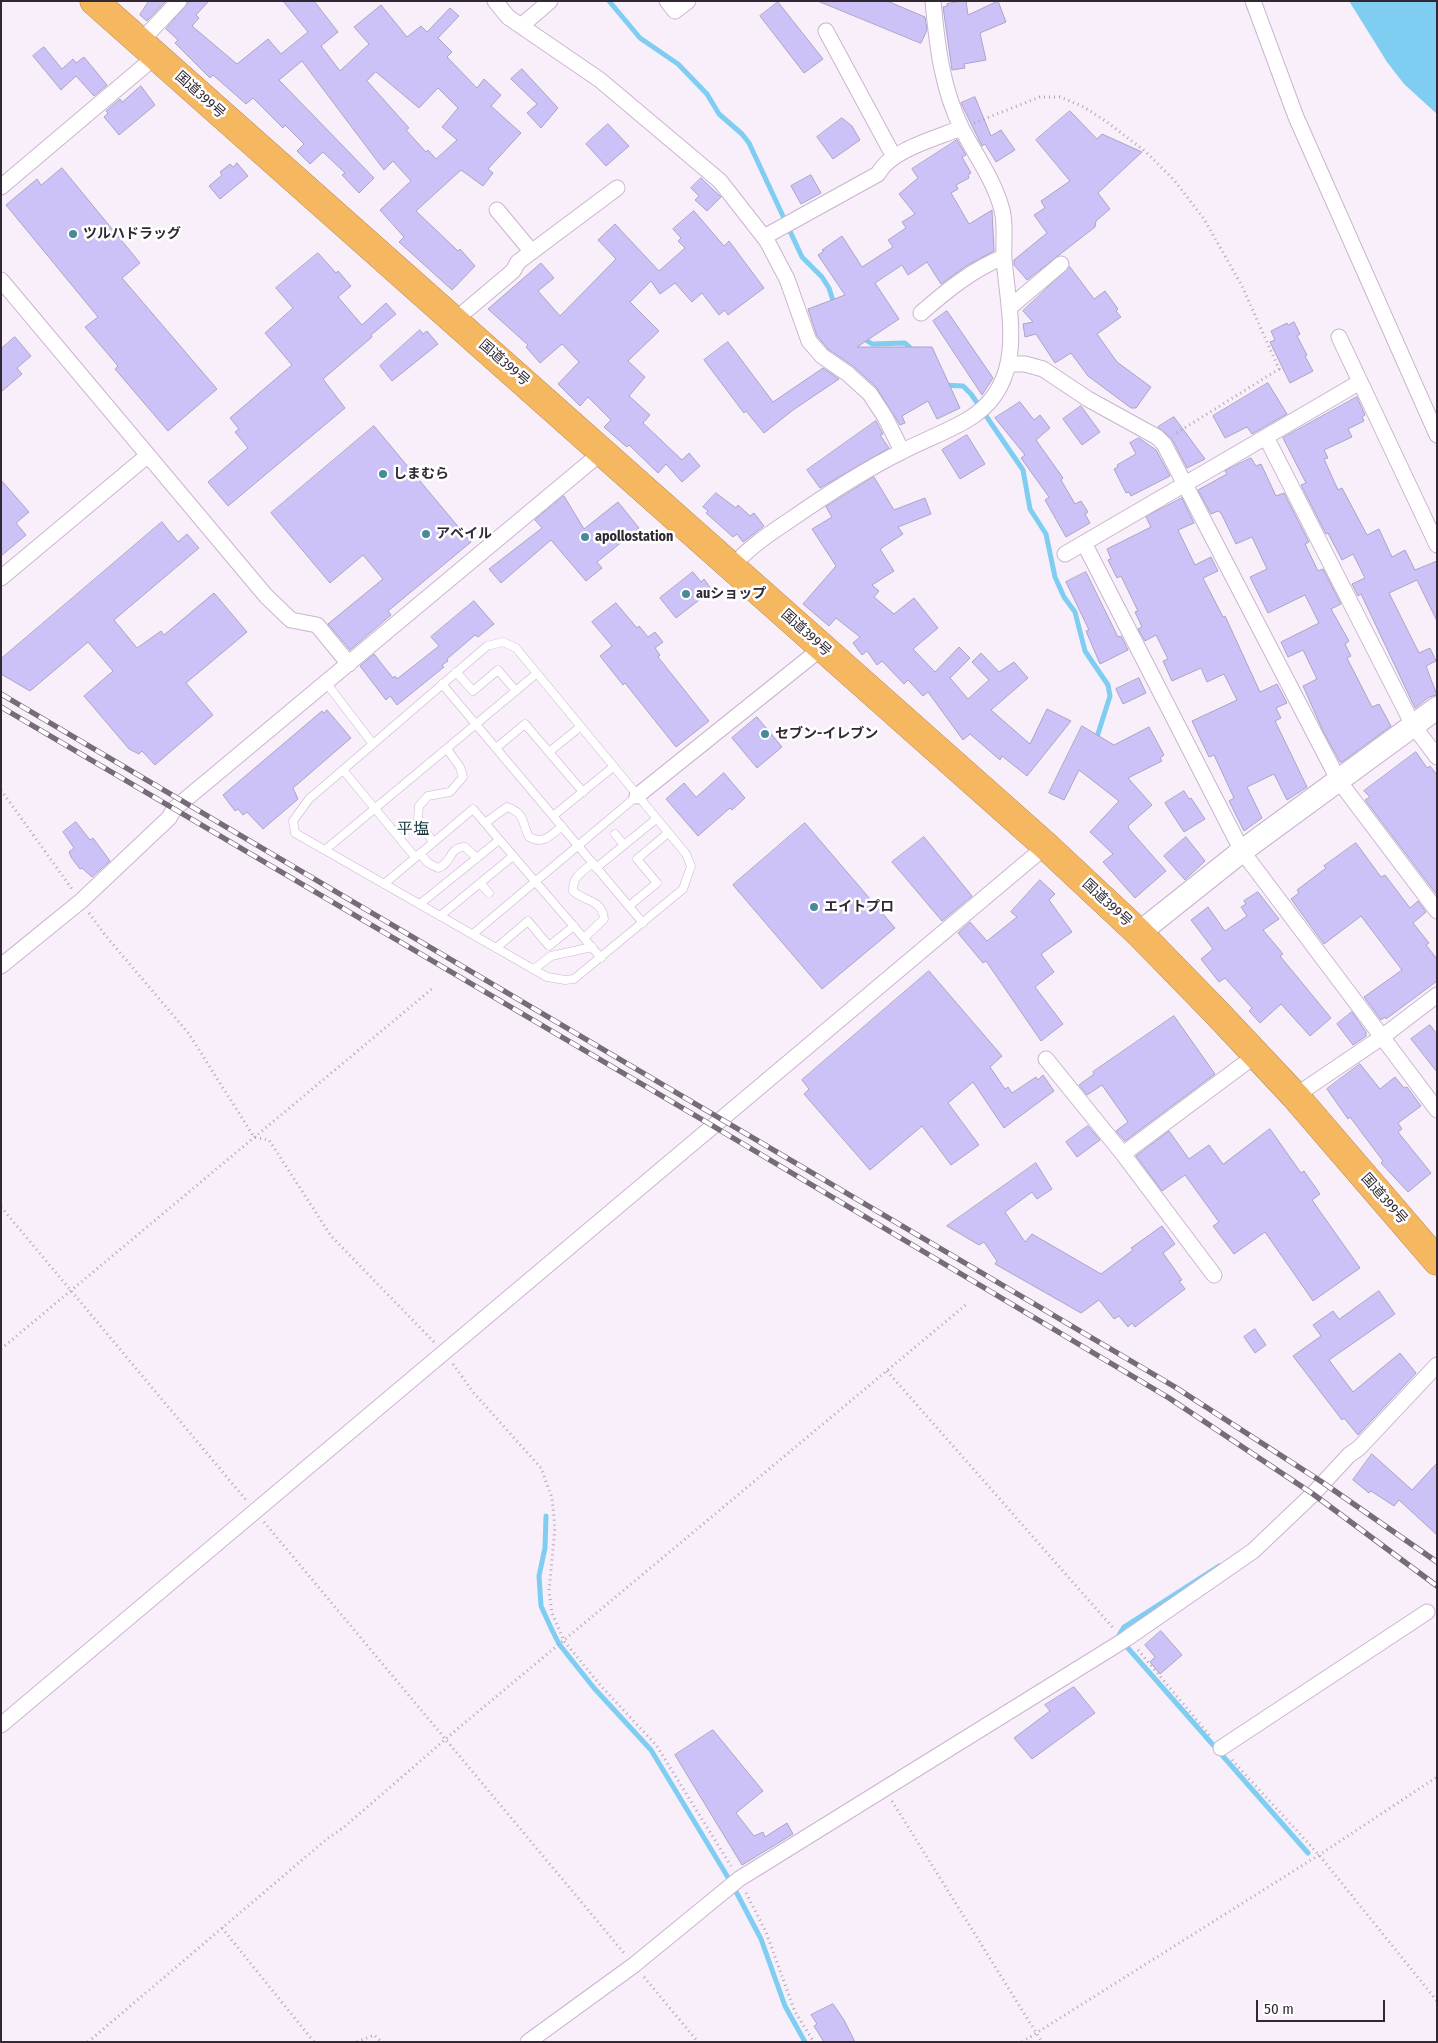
<!DOCTYPE html>
<html>
<head>
<meta charset="utf-8">
<style>
  body { margin:0 }
  #map { position:relative; width:1438px; height:2043px; overflow:hidden; background:#f9effb; font-family:"Fira Sans Condensed",sans-serif }
  canvas { display:block }
  .frame { position:absolute; inset:0; border:2px solid #312833; pointer-events:none }
  .scale { position:absolute; left:1256px; top:2000px; width:129px; height:22px; box-sizing:border-box; border:2px solid #312833; border-top:0; padding-left:6px; font-size:15px; line-height:18px; white-space:nowrap; color:#312833; -webkit-text-stroke:4px #fff; paint-order:stroke }
</style>
</head>
<body>
<div id="map">
<canvas width="1438" height="2043"></canvas>
<div class="frame"></div>
<div class="scale">50 m</div>
</div>
<script>
const c = document.querySelector('canvas').getContext('2d');
c.lineJoin = 'round';
function fillPath(path, color) {
  c.fillStyle = color;
  c.fill(path, 'evenodd');
}
function strokePath(path, color, width, dash) {
  c.strokeStyle = color;
  c.lineWidth = width;
  c.lineCap = dash ? 'butt' : 'round';
  c.setLineDash(dash || []);
  c.stroke(path);
}
function drawText(font, color, halo, rows, align = 'center') {
  c.font = font + ' "Fira Sans Condensed","Noto Sans JP",sans-serif';
  c.lineWidth = 5;
  c.setLineDash([]);
  c.textBaseline = 'middle';
  c.strokeStyle = halo;
  c.fillStyle = color;
  for (const [text, x, y, turn = 0] of rows) {
    c.save();
    c.translate(x, y);
    c.rotate((+turn || 0) * Math.PI / 180);
    c.textAlign = isNaN(turn) ? turn : align;
    if (halo) c.strokeText(text, 0, 0);
    c.fillText(text, 0, 0);
    c.restore();
  }
}
fillPath(new Path2D(`
  M1349,1H1437V114L1404,84L1387,62Z`), '#7fcef1');
strokePath(new Path2D(`
  M609,1L640,38L678,64L707,94L719,114L742,134L749,143L802,257L822,277L829,288L834,304
  M863,338L872,344L905,343L914,351
  M943,385L963,386L971,394L1023,470L1030,509L1046,534L1055,577L1064,597L1075,612L1085,651L1108,685L1110,696L1096,740
  M546,1516L545,1548L539,1576L541,1606L552,1630L559,1644L594,1688L651,1750L732,1884L761,1939L785,2006L805,2042
  M1119,1635L1124,1627L1219,1566
  M1127,1647L1308,1853`), '#7fcef1', 5);
const building = new Path2D(`
  M149,1H166L147,21L140,15Z
  M190,1H209L196,15L199,18L192,26L237,64L268,39L281,54L308,32L283,1H314L338,32L321,46L340,71L369,44L354,27L381,5L407,37L421,26L427,32L450,8L459,16L438,38L452,52L447,57L477,88L484,79L501,95L491,106L521,133L488,169L493,173L483,186L461,170L416,211L458,251L460,249L475,266L452,290L399,242L404,237L380,210L411,181L393,161L384,170L302,61L279,80L374,178L359,193L342,175L345,173L323,152L310,164L297,151L304,144L285,125L283,128L253,98L246,104L213,75L210,78L175,43L178,40L166,29ZM376,72L419,108L438,88L458,108L442,127L457,140L436,159L428,150L426,152L406,130L409,128L367,81Z
  M818,1H887L925,17L927,30L921,43Z
  M966,1L968,15L998,1L1006,22L980,33L986,60L964,64L965,68L952,70L943,7L947,6V4Z
  M778,2L823,59L804,73L760,16Z
  M44,47L62,69L73,59L76,63L84,57L107,85L94,96L76,76L61,90L33,56Z
  M522,69L558,108L541,128L527,113L537,104L511,79Z
  M141,86L155,105L119,135L104,117L108,113L106,111L120,99L122,102Z
  M975,97L991,136L1001,130L1015,150L996,162L985,144L982,146L961,103Z
  M1070,111L1097,139L1102,134L1142,152L1098,193L1110,209L1096,221L1095,227L1027,280L1014,265V260L1047,233L1034,215L1045,208L1041,201L1070,181L1036,140Z
  M842,118L852,126L860,140L833,159L817,137Z
  M608,124L629,146L606,166L586,144Z
  M957,140L966,155L962,157L971,173L968,175L969,178L956,185L958,189L951,193L969,224L992,210L994,251L966,266L941,284L927,262L908,275L902,265L875,283L899,319L857,347H932L960,408L937,419L928,401L902,416L905,423L900,425L876,387L853,366L828,349L817,336L808,309L845,295L818,255L824,251L822,250L842,236L862,267L893,247L888,240L906,228L902,222L915,214L899,194L918,178L912,169Z
  M237,163L248,176L220,199L209,186L222,175L220,172L230,164L233,167Z
  M62,168L140,263L122,278L217,389L168,431L115,369L118,366L85,327L98,317L6,205L37,179L41,185Z
  M811,175L821,193L801,204L791,186Z
  M701,178L721,197L707,211L695,200L699,196L691,188Z
  M694,211L724,246L729,241L764,288L728,315L725,310L719,315L702,293L692,302L675,283L660,294L651,281L630,302L659,331L628,361L645,377L629,396L650,415L643,423L682,460L689,453L700,466L682,482L666,464L658,473L629,445L627,447L622,443L604,427L611,420L588,397L580,406L558,384L579,362L562,344L540,363L526,347L528,345L488,309L541,263L554,278L538,291L560,316L616,259L598,240L615,224L659,271L685,248L678,241L681,238L673,229Z
  M318,253L336,273L338,271L351,286L338,297L362,325L386,303L396,314L371,335L372,337L323,379L345,408L228,506L208,482L248,448L235,432L239,429L230,418L292,365L265,333L293,308L276,288Z
  M1070,267L1094,299L1105,291L1118,309L1116,311L1121,317L1097,334L1117,362L1151,387L1136,408H1131L1088,376L1071,353L1055,363L1036,334L1025,337L1023,324L1033,322L1023,311Z
  M947,311L993,378L982,395L933,321Z
  M1294,322L1300,334L1297,336L1307,355L1305,356L1313,371L1290,383L1270,342L1275,340L1271,331L1287,323L1288,325Z
  M420,330L423,334L427,331L438,344L392,381L380,366Z
  M15,337L31,356L17,368L22,374L1,392V349Z
  M728,342L773,402L823,368L839,379L793,410L764,433L746,411L744,413L704,360Z
  M1268,383L1287,414L1252,434L1247,427L1225,438L1213,416Z
  M1357,397L1365,415L1362,417L1364,421L1348,429L1352,437L1324,450L1328,458L1324,459L1338,490L1342,488L1367,535L1379,529L1392,557L1405,550L1415,570L1437,561V621L1417,580L1389,593L1419,653L1430,648L1436,661L1426,666L1437,695L1429,697L1415,708L1361,594L1358,596L1352,584L1365,578L1353,554L1342,560L1328,533L1326,534L1301,485L1306,483L1283,438Z
  M1020,402L1034,420L1040,415L1050,428L1036,440L1063,478L1061,480L1075,504L1081,501L1088,512L1085,514L1090,523L1066,537L1045,500L1049,497L1021,458L1025,455L995,418Z
  M1081,406L1100,432L1082,445L1063,419Z
  M1174,417L1205,459L1187,468L1172,439L1158,427Z
  M876,421L883,434L880,435L889,448L820,488L807,470Z
  M374,426L471,542L388,611L391,615L350,650L328,624L383,579L363,555L330,583L271,513Z
  M967,435L985,464L960,479L942,450Z
  M1139,438L1156,450L1170,476L1131,496L1129,492L1126,493L1114,469L1118,467L1117,465L1136,454L1130,443Z
  M1251,458L1256,466L1261,464L1276,496L1284,493L1309,542L1305,544L1318,571L1323,569L1341,604L1331,609L1349,641L1345,644L1351,656L1347,658L1372,707L1379,704L1391,726L1342,762H1340L1323,731L1303,686L1317,679L1303,650L1288,657L1281,642L1319,623L1305,595L1268,613L1250,577L1267,569L1252,537L1236,544L1221,513L1218,511L1211,514L1198,490L1227,474L1225,471Z
  M874,477L894,510L925,498L931,514L898,527L903,534L880,549L894,571L872,585L879,591L874,597L894,614L914,598L938,628L913,649L935,672L959,647L970,658L950,678L968,699L989,680L972,662L981,653L999,672L1014,662L1028,678L991,710L1030,744L1047,709L1071,721L1027,776L1002,756L1000,760L970,734L963,740L928,692L923,696L908,680L904,684L882,661L877,665L867,651L862,655L853,643L860,637L836,618L829,626L803,604L836,566L812,529L832,517L826,507Z
  M1,480L29,512L16,523L26,535L1,556Z
  M716,493L736,508L738,505L750,516L754,513L764,526L743,542L737,534L733,537L706,513L708,511L703,507Z
  M564,496L584,529L618,502L639,528L597,562L602,568L586,581L551,540L501,583L489,569L542,528L535,520Z
  M1182,498L1194,523L1178,530L1195,565L1211,557L1218,571L1203,578L1223,617L1225,616L1260,692L1277,684L1287,703L1276,708L1281,718L1275,721L1307,787L1287,800L1274,774L1247,787L1262,818L1244,831L1229,801L1234,798L1214,755L1209,757L1192,721L1237,700L1224,674L1207,682L1201,668L1172,681L1163,661L1168,659L1156,635L1145,641L1138,629L1142,627L1135,612L1138,611L1121,576L1117,578L1108,560L1111,559L1107,549L1151,527L1146,517Z
  M162,522L178,542L187,534L199,548L114,620L137,648L161,631L164,635L214,593L247,632L186,683L213,715L155,765L142,751L139,754L129,749L84,696L113,671L88,642L30,691L1,674V659Z
  M693,572L701,582L704,579L712,590L676,618L660,598Z
  M1086,572L1118,637L1121,636L1128,650L1100,664L1086,631L1089,630L1066,582Z
  M474,601L494,624L478,637L475,635L447,659L448,661L442,665L444,667L397,705L390,696L386,700L360,666L374,654L393,678L395,676L397,679L439,646L431,637Z
  M616,603L637,628L639,626L648,637L655,632L663,642L655,648L660,655L658,657L709,721L676,747L625,683L623,685L600,656L612,646L592,622Z
  M1139,678L1146,693L1123,704L1116,689Z
  M327,710L351,738L293,788L298,799L263,829L247,812L243,815L238,809L235,811L223,795L322,711L324,713Z
  M757,717L782,747L757,768L732,738Z
  M1082,726L1114,745L1149,727L1164,755L1160,758L1162,761L1128,778L1152,805L1128,826L1129,829L1166,871L1135,898L1103,862L1113,854L1090,832L1119,801L1079,770L1064,800L1049,793Z
  M1416,752L1427,768L1430,766L1437,775V895L1365,800L1370,797L1364,791Z
  M724,773L745,798L732,810L730,808L698,836L666,799L684,783L696,797Z
  M1184,791L1189,799L1191,798L1205,819L1184,832L1165,803Z
  M76,822L90,840L93,838L110,861L92,877L82,868L80,869L71,857L69,852L74,848L63,832Z
  M805,823L895,928L822,989L733,885Z
  M924,837L972,896L942,921L892,862Z
  M1186,837L1205,861L1185,880L1164,856Z
  M1356,843L1381,877L1385,875L1410,908L1418,901L1426,912L1413,923L1429,943L1426,945L1437,959V981L1386,1019L1385,1017L1381,1020L1364,997L1402,970L1361,916L1324,944L1291,899L1299,893L1297,890L1326,868L1324,866Z
  M1040,880L1055,894L1049,900L1072,932L1041,954L1054,972L1035,987L1063,1024L1041,1041L986,961L983,963L958,933L970,922L987,941L1017,917L1011,912Z
  M1258,892L1279,919L1263,930L1283,954L1280,956L1331,1018L1310,1036L1281,1004L1260,1023L1249,1011L1252,1008L1225,978L1219,982L1201,959L1213,949L1191,920L1208,907L1225,931L1247,916L1241,907L1246,904L1244,901Z
  M929,971L1002,1056L990,1067L1005,1089L1008,1087L1012,1093L1036,1077L1038,1080L1043,1075L1054,1091L1004,1128L973,1082L948,1103L979,1145L951,1165L922,1126L870,1170L804,1094L809,1089L802,1080Z
  M1352,1012L1366,1032V1036L1353,1045L1337,1024Z
  M1174,1016L1215,1074L1125,1141L1116,1131L1128,1122L1102,1085L1087,1095L1079,1085L1094,1074L1093,1072Z
  M1430,1025L1437,1034V1072L1411,1039Z
  M1360,1064L1380,1089L1395,1077L1404,1088L1407,1087L1421,1106L1398,1123L1402,1129L1398,1132L1431,1173L1408,1192L1381,1163L1383,1161L1350,1117L1348,1119L1327,1089Z
  M1088,1126L1100,1140L1077,1157L1066,1142Z
  M1270,1129L1301,1173L1304,1171L1320,1194L1312,1200L1360,1268L1313,1301L1265,1232L1234,1254L1213,1226L1219,1222L1185,1175L1162,1191L1136,1156L1169,1131L1189,1159L1209,1145L1223,1164Z
  M1036,1163L1052,1189L1037,1199L1032,1192L1005,1212L1025,1242L1032,1234L1101,1274L1133,1250L1131,1248L1162,1226L1175,1244L1163,1253L1182,1280L1179,1281L1185,1289L1135,1327L1132,1323L1128,1327L1119,1316L1114,1319L1099,1300L1081,1313L995,1264L997,1261L984,1242L979,1245L947,1226Z
  M1379,1291L1395,1314L1329,1360L1353,1392L1400,1353L1416,1373L1358,1435L1344,1418L1342,1420L1293,1356L1321,1336L1313,1325L1333,1311L1339,1319Z
  M1255,1329L1266,1345L1255,1353L1244,1337Z
  M1372,1454L1412,1490L1437,1463V1535L1399,1500L1394,1506L1371,1491L1369,1493L1353,1480Z
  M1161,1631L1182,1655L1160,1674L1150,1662L1155,1657L1145,1645Z
  M1074,1687L1095,1713L1032,1759L1014,1738L1050,1711L1045,1705Z
  M713,1730L763,1791L736,1813L754,1836L763,1832L765,1837L787,1823L793,1834L742,1865L675,1755Z
  M833,2004L844,2020L855,2042H824L814,2026L817,2024L811,2015Z`);
fillPath(building, '#ccc2f7');
strokePath(building, '#aaa4c5', 1);
const lane = new Path2D(`
  M503,642L516,648L686,854L691,866L683,889L574,979L565,980L547,977L295,833L293,821L309,799L487,646Z
  M456,672L473,691L498,670L516,691
  M327,684L373,744
  M442,684L643,923
  M496,748L525,724L583,792
  M549,752L580,727
  M343,770L415,857
  M553,816L613,767
  M485,823L507,807C525,813 522,823 529,837C543,845 550,836 562,826
  M615,834L624,845
  M433,842L418,820L419,806L428,796L450,792L463,777L460,767L447,749
  M325,850L536,674
  M420,853L428,863L438,868C452,864 448,847 465,847L477,858
  M596,868L656,819
  M480,883L489,893
  M384,884L473,809L601,958
  M420,904L499,840
  M629,906L657,883L637,859L668,833
  M440,916L513,856
  M473,934L637,796
  M584,938L604,919C602,899 585,902 573,891C572,877 583,871 593,863
  M496,948L528,921L549,946L574,926
  M534,969L551,956L592,947`);
const street = new Path2D(`
  M495,1L508,17L600,80L720,181L767,241L787,279L809,341L822,356L848,374L870,394L885,417L902,451
  M667,1L675,11L688,1
  M1253,1L1296,117L1437,435
  M521,26L550,1
  M826,31L894,157
  M140,42L179,1
  M1,187L156,56
  M497,210L532,252
  M764,237L878,174C890,150 937,138 961,128
  M1,280L266,596L291,620L317,625L349,664
  M1009,308L1061,264
  M921,313C945,292 974,268 1004,257
  M455,320L513,271L518,262L617,188
  M1339,337L1437,545
  M1009,364H1025L1043,369L1088,399L1157,437L1164,444L1339,781L1437,911
  M1266,437L1413,725L1437,757
  M1084,543L1242,851L1437,1110
  M1065,554L1360,382
  M732,567C749,547 769,534 790,520C826,495 864,470 903,451C924,440 947,432 967,420C1028,384 1009,317 1004,259C1003,243 1006,225 1002,210C994,180 976,156 962,129C942,89 937,45 933,1
  M1,578L147,456
  M637,796L823,647
  M1,966L81,901L169,818L174,809L602,452
  M1046,1059L1123,1154L1214,1275
  M1295,1096L1382,1037L1437,995
  M1123,1154L1256,1055
  M1,1725L1046,846
  M1221,1748L1427,1612
  M528,2042L634,1965L739,1879L1126,1639L1253,1551L1313,1494L1349,1455L1359,1448L1437,1365`);
const secondary = new Path2D(`
  M1139,933L1242,851L1437,708`);
const highway = new Path2D(`
  M94,1L1046,846L1139,933L1217,1013L1295,1096L1437,1261`);
strokePath(lane, '#cbb3d0', 9);
strokePath(street, '#cbb3d0', 17);
strokePath(secondary, '#cbb3d0', 24);
strokePath(highway, '#b08651', 29);
strokePath(new Path2D(`
  M974,123L1040,97H1060L1082,106L1107,122L1146,152L1174,180L1204,219L1242,286L1279,369L1175,434
  M1,790L72,889
  M89,913L105,935L189,1034L254,1137L269,1140L331,1236L434,1342
  M1,1207L246,1500
  M1,1349L433,988
  M453,1364L473,1392L541,1468L552,1498L555,1528L549,1591L552,1613L564,1641L601,1686L656,1745L731,1866
  M887,1371L1115,1630
  M264,1522L624,1953
  M1138,1650L1211,1737
  M1232,1760L1319,1855L1437,2001
  M892,1801L1042,2042
  M746,1893L766,1932L795,2012L814,2042
  M222,1928L314,2042
  M644,1977L698,2042
  M88,2042L328,1838L343,1828L455,1731L968,1303
  M357,2042L374,2035L382,2042
  M1022,2042L1319,1855L1437,1777`), '#afa5b1', 3, [1, 4]);
strokePath(lane, '#fff', 8);
strokePath(street, '#fff', 15);
strokePath(secondary, '#fff', 22);
strokePath(highway, '#f5b861', 28);
const rail = new Path2D(`
  M1,694L1175,1387L1322,1482L1437,1562
  M1,707L713,1126L1169,1398L1313,1494L1437,1586`);
strokePath(rail, '#766c78', 5.5);
strokePath(rail, '#fff', 4, [11]);
for (const [x, y, r, color] of [
  [73,234,5,"#48899c"],
  [383,474,5,"#48899c"],
  [426,534,5,"#48899c"],
  [585,537,5,"#48899c"],
  [686,594,5,"#48899c"],
  [765,734,5,"#48899c"],
  [814,907,5,"#48899c"]
]) {
  const dot = new Path2D();
  dot.arc(x, y, r, 0, 2 * Math.PI);
  c.fillStyle = color;
  c.fill(dot);
  strokePath(dot, '#fff', 2);
}
drawText('14px', '#312833', '#fff', [
  ["国道399号",200,95,42],
  ["国道399号",504,363,41],
  ["国道399号",806,633,42],
  ["国道399号",1107,903,43],
  ["国道399号",1384,1199,49]
]);
drawText('bold 14px', '#312833', '#fff', [
  ["ツルハドラッグ",83,234],
  ["しまむら",393,474],
  ["アベイル",436,534],
  ["apollostation",595,537],
  ["auショップ",696,594],
  ["セブン-イレブン",775,734],
  ["エイトプロ",824,907]
], 'left');
drawText('16px', '#16353e', '#fff', [
  ["平塩",413,830]
]);
</script>
</body>
</html>
